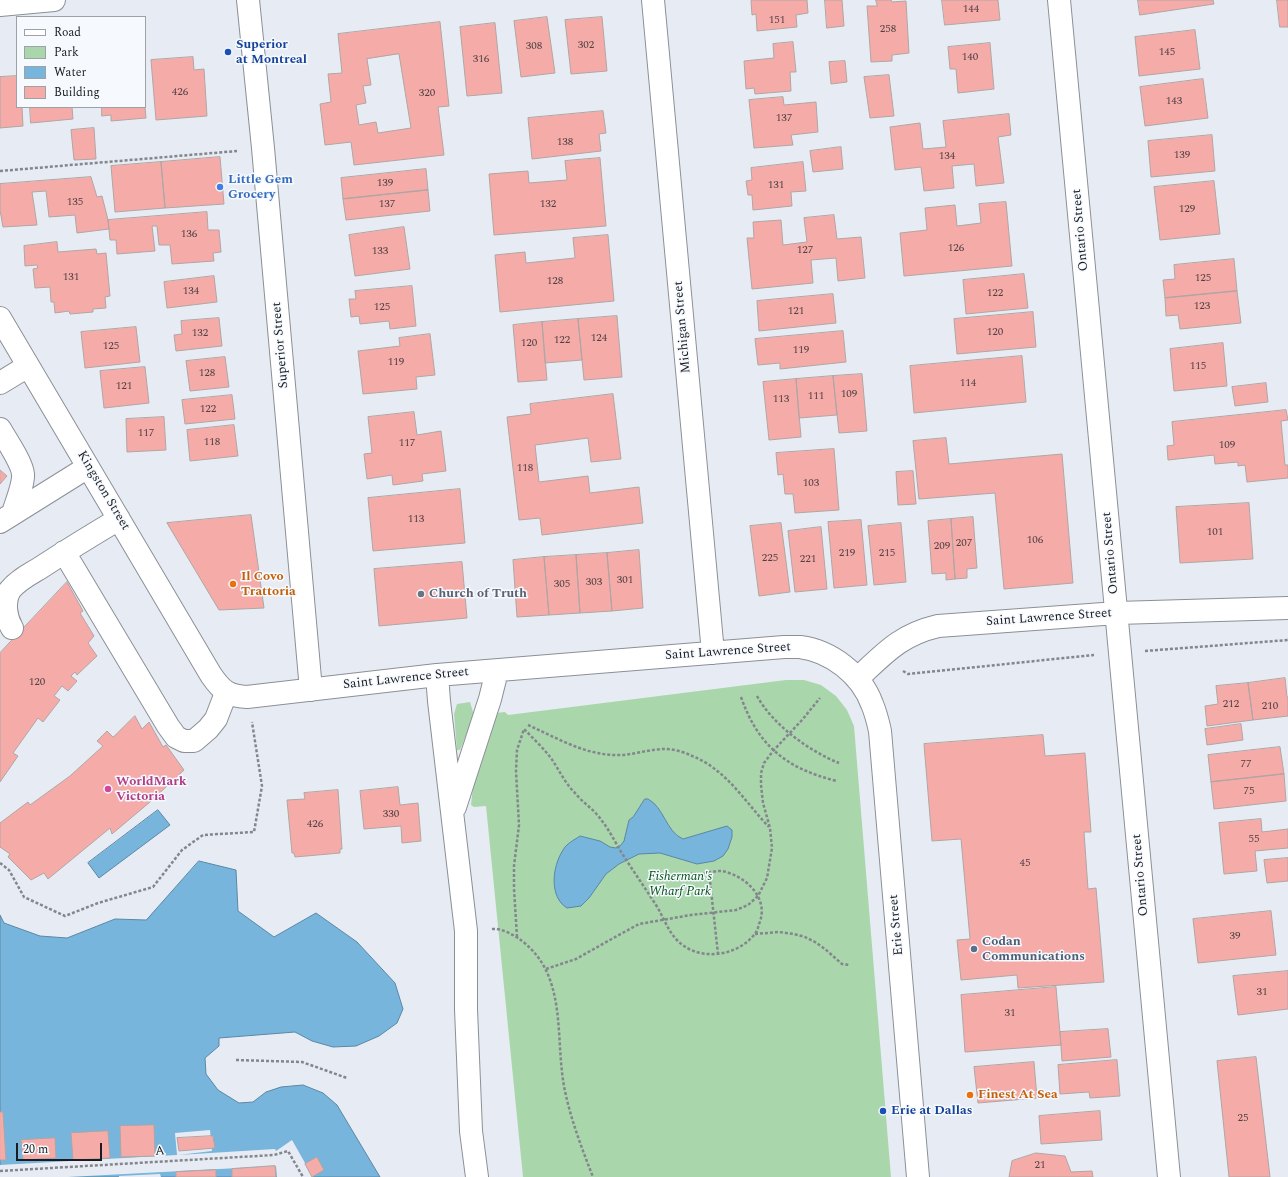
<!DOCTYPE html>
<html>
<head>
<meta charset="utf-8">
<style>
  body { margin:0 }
  #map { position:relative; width:1288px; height:1177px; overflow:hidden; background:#e7ecf4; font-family:Spectral,serif }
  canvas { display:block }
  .legend { position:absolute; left:16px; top:16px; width:130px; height:92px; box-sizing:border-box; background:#f6f9fe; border:1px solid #9ea1a5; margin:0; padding:5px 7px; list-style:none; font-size:12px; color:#1a1c1f }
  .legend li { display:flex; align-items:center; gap:8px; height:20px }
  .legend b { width:20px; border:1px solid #9ea1a5 }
  .scale { position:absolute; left:16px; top:1143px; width:86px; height:18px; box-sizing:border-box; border:2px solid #1a1c1f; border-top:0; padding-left:5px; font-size:12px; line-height:14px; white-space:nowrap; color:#1a1c1f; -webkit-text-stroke:3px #f6f9fe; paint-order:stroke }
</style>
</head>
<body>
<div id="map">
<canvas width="1288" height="1177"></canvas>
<ul class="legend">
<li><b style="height:5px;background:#fff"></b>Road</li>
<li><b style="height:11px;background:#aad6ac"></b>Park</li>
<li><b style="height:11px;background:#77b5dd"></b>Water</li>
<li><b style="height:11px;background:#f5aca9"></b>Building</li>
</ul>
<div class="scale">20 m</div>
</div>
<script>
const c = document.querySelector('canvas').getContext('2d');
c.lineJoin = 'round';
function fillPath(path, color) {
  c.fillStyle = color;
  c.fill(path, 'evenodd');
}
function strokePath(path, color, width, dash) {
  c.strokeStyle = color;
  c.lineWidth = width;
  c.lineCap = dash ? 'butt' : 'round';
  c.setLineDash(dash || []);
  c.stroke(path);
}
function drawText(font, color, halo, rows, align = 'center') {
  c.font = font + ' Spectral,serif';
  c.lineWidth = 3;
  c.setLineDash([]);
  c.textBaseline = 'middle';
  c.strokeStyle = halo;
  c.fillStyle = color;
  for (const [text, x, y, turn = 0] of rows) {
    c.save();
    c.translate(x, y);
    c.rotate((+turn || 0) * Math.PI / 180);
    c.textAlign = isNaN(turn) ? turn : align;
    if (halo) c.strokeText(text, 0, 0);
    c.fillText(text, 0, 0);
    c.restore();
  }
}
fillPath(new Path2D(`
  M786,680H804L821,685L836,696L847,710L854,726L891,1177H523L486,806L474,807L471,805L473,786L496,713L505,712L508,715Z
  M470,702L473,712L472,720L460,750H457L454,714L457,704Z`), '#aad6ac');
const water = new Path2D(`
  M645,799H648C664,807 666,832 683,839L727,826L732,830V837L728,849L723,856L714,861L697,864L660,853L639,854L619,864L606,874L589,898L581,906L567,908C549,897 552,867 563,850C566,844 574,840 580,836L600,841L610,847L616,848L621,845L624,841L629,820L633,817Z
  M158,810L170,825L99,878L88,863Z
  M199,861L236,870L238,911L274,937L316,913L357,942L395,983L403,1009L397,1023L379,1036L356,1046L333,1047L312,1041L295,1032L219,1038V1046L205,1058L206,1074L218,1090L239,1103L253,1102L266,1092L281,1087L303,1085L323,1093L337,1105L380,1177H0V915L4,923L40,936L67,938L115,919L146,920Z`);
fillPath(water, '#77b5dd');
strokePath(water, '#5b87a4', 1);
fillPath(new Path2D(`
  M210,1130L212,1151L178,1155L275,1149L276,1151L292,1140L313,1177H277L276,1166L68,1177H0V1165L177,1155L175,1133Z
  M160,1174L161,1177H119V1176Z`), '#e7ecf4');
const building = new Path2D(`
  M753,0H807L808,13L796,15L797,27L757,31L756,14L752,15L751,1Z
  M825,0H842L844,26L827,28Z
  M876,0H891L892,2L906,1L909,53L892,55V61L871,62L867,6H877Z
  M942,0H998L1000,20L945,25Z
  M1138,0H1213L1214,4L1140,15Z
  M1277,0H1288V27H1280Z
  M547,17L555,73L521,77L514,21Z
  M602,17L607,71L571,74L565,20Z
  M440,22L449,106L438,107L444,155L354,165L351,142L325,145L320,104L331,102L328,74L342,73L338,34ZM399,54L411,128L378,133L376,122L359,125L356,105L366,103L363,86L371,85L367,59Z
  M495,23L502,93L467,96L460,27Z
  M1195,30L1200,69L1139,76L1135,37Z
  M793,42L796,72H790L791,91L755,94L754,88L746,89L744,61L774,58L773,44Z
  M990,43L994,89L958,93L956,69H950L948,47Z
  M193,57L194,70L204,69L207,116L156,120L151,60Z
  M845,61L847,82L831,84L829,62Z
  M889,75L894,116L870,118L864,77Z
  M17,76V107H22L23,126L0,128V77Z
  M1203,79L1208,118L1145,126L1140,87Z
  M783,97L784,105L816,102L818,132L791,135L793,145L754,148L749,100Z
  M30,107H72L73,119L31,123Z
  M102,107H145L146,118L111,121V115L102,116Z
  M603,111L606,133L599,134L601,151L532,159L528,118Z
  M1009,114L1011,135L998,137L1004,183L976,186L974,164L952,166L954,188L924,191L921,167L895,170L890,127L920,123L923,149L946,147L943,121Z
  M94,128L96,159L74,160L71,130Z
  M1212,135L1215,171L1151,177L1148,141Z
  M841,147L843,169L813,172L810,151Z
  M220,157L224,204L165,208L161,162Z
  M600,158L606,226L494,235L489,174L528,171L529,183L567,180L565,161Z
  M161,162L165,208L115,212L111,166Z
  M803,162L806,191L791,192L792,206L753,210L752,195H748L746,181L752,180L751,168Z
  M426,169L428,190L343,199L341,178Z
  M91,177L97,197L102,196L108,220L109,229L77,233L75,215L49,217L46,191L32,192L37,225L3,227L0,210V184Z
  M1214,181L1220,234L1160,240L1154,187Z
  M428,190L430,211L346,220L343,199Z
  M1006,202L1012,266L904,276L900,233L927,230L925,208L955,205L957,226L981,223L979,204Z
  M207,212L208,230H219L221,252L213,253L214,261L172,264L170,245H159L157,226H152L155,251L117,254L116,240H110L108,220Z
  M834,215L837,239L861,237L865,278L838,281L836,258L811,260L813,283L752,289L747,238H754L753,222L781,220L783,245L807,242L804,218Z
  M404,227L410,269L355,276L349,235Z
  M608,235L614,301L500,312L495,255L525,252L526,263L575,258L573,238Z
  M57,242L58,252L96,249L97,254L106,253L110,296L105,297L106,308L93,309V312L70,314L69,311L55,313L54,302H51L50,287L35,288L33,269L38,268L37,265L25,266L24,246Z
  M1234,259L1237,291L1165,298L1163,280L1175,279L1174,265Z
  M1024,274L1028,308L966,314L963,280Z
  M214,276L217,302L167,308L164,282Z
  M412,286L416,326L390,329L389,321L360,324L359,316L351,317L349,299H356L355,291Z
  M1237,291L1241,323L1180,329L1178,315L1166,316L1165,298Z
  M833,294L836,323L759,331L757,301Z
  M1033,312L1036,347L957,354L954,319Z
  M617,316L622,377L584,380L578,319Z
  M219,318L222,346L176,351L174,335L182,334L181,321Z
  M578,319L582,360L545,363L542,322Z
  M542,322L547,380L518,382L513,325Z
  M136,327L140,362L85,368L81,332Z
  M843,331L846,362L780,369V363L758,365L755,339Z
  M430,334L435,375L416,377L417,389L363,394L358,351L400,346L399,338Z
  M1223,343L1227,386L1174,391L1170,349Z
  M1022,356L1026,402L914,413L910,366Z
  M225,357L229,387L190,391L186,361Z
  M145,367L149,403L104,408L100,371Z
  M862,374L867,431L839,433L833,376Z
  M833,376L837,415L799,418L796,379Z
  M796,379L801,437L769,440L763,382Z
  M1266,383L1268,402L1235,406L1232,387Z
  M613,394L621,459L591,462L588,438L535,445L539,482L588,476L590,493L639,487L643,523L542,535L540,518L519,520L507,417L531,414L530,404Z
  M232,395L235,419L185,424L182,400Z
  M1286,410L1288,420L1281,421L1285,465H1288V478L1247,482L1245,465L1238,466V462L1215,464L1214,455L1168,460L1167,446L1174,445L1172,422Z
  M414,412L417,435L441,431L446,471L422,474L423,481L393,485L392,475L367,479L364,454L372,453L368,417Z
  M164,417L166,450L127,452L126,419Z
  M234,425L238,456L190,461L187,430Z
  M946,438L949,464L1062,454L1073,583L1004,589L995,493L919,499L913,441Z
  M834,449L839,510L795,513L793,494H785L783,474L778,475L776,453Z
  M0,470L7,476L0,484Z
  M913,471L916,504L898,505L896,472Z
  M460,489L465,543L373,551L368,498Z
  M1249,503L1253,559L1180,563L1176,507Z
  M251,515L264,608L219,610L167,523Z
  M973,517L977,568L967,569V578L955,579L951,519Z
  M951,519L955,579L946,580V573L932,574L928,521Z
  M861,520L867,585L834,588L828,522Z
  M781,523L790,592L759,596L750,526Z
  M901,523L906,582L874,585L868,526Z
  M821,527L827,589L795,592L788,531Z
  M639,550L643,608L612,611L607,553Z
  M607,553L612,611L580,613L576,555Z
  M576,555L580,613L549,615L544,557Z
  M544,557L549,615L517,617L513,560Z
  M462,562L467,618L379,626L374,569Z
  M67,582L83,611L80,613L94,636L88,643L97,656L77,675L75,672L71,676L77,681L68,691L62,686L54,696L60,700L43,722L38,718L13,753L18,756L0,782V653Z
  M1285,678L1287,697H1288V716L1253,720L1248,683Z
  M1248,683L1253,720L1207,726L1205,706L1218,704L1216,686Z
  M135,716L142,729L149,722L163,747L166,745L184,770L150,802L112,834L110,828L48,879L44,873L31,880L8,857L10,854L0,847V823L28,802L30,805L70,776L103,746L97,741L107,731L113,737Z
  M1241,724L1243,740L1207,745L1205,729Z
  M1043,735L1045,756L1085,753L1091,832H1084L1088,889L1096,888L1104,982L1018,988L1017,975L961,980L957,940L970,939L961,839L932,841L924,744Z
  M1280,747L1284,774L1211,782L1208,755Z
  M1284,774L1286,801L1214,809L1211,782Z
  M398,787L400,805L418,803L421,841L402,843L401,826L364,829L360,791Z
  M338,790L342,849H340V853L295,857L294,853H292L287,800L305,799L304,793Z
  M1261,819L1262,832L1288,829V848L1255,851L1257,871L1224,874L1219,823Z
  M1288,858V881L1267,883L1264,860Z
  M1271,911L1276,955L1198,963L1193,919Z
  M1288,971V1009L1238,1015L1233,976Z
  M1056,987L1061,1045L965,1052L961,995Z
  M1108,1029L1111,1057L1062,1061L1060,1032Z
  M1256,1057L1270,1177H1229L1217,1061Z
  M1117,1060L1120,1096L1090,1098L1089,1092L1060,1094L1058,1065Z
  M1034,1062L1037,1098L978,1103L974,1067Z
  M1100,1111L1102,1140L1041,1144L1039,1116Z
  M0,1112H3L6,1160H0Z
  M154,1125L155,1156L121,1157L120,1126Z
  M108,1131L110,1158L73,1160L71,1133Z
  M213,1136L215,1148L179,1151L177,1138Z
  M55,1138L56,1158L23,1160L21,1140Z
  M1036,1153L1065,1156L1071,1172L1092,1171L1093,1177H1009L1012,1161Z
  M317,1157L324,1170L312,1177L305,1164Z
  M275,1166L276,1177H232V1169Z
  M216,1170V1177H176V1172Z`);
fillPath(building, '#f5aca9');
strokePath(building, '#b0a5a4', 1);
const minor = new Path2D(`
  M248,0L263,148L311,690
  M653,0L713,653
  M1059,0L1169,1177
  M0,5L54,0
  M0,318L211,675C222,691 228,696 247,697L437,675L784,647C789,647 795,647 800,647C831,651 861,674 872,704C876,713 878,722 880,731L918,1177
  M0,383L28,366
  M0,429C6,439 22,463 23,474C24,484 16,503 13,513
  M0,522L88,467
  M64,552L168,726L176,737L184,741H194L208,729L216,719L226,693
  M12,628C6,618 3,601 10,590C18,580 30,574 40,568C66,551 92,535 119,519
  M437,675L439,701L466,931V1009L471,1131L477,1177
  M857,679C885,653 900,635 938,626L1117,613L1288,608
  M455,807L490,699L497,671`);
strokePath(minor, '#8b9097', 24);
strokePath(new Path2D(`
  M0,171L237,151
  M1145,651L1288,640
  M903,671L908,674L1094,655
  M757,696C773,725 809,751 839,763
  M741,697C758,746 787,769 837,781
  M528,725C555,737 583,754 614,755C631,756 648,749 665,749C674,749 684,752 692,756C726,769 745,802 769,827
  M0,863L9,870L24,897L65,916L98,903L153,887L182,850L203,835L254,832L262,786L252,722
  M709,872L718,954
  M492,929C502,928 514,935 522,941C569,977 554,1040 565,1091C571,1120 582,1149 593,1177
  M755,934L779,932L794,934L805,937L815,942L825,949L842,964L850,965
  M517,937L514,889V866L519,825L516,771L517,750L524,729C533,738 543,748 551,758C559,770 565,783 575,793C583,803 595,810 602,821C610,831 616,844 623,855C634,872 645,888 656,905C667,923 670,940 691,950C712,959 739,953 754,935C757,932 758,928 759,924C769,901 750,880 729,873C720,869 712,872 703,874C699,875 695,874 691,873
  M546,969L576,959L617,936L639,924L691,915L736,910L748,905L758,896L767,878L772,848L770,828L763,803L761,785V773L764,763L773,751L802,720L820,698
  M236,1060L302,1062L347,1078
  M0,1171L274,1155L288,1151L303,1177`), '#83868c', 2.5, [3, 2]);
strokePath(minor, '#fff', 22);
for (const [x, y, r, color] of [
  [228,52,4,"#1a4fb4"],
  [220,187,4,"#3f7fe0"],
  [233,584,4,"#e8710a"],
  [421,594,4,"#6b7280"],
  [108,789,4,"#d1479c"],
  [974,949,4,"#5c6f8a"],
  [970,1095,4,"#e8710a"],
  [883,1111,4,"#1a4fb4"]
]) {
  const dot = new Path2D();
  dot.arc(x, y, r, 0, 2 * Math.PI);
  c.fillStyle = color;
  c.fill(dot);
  strokePath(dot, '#f6f9fe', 1.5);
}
drawText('11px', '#514042', null, [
  ["144",971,10],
  ["151",777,21],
  ["258",888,30],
  ["302",586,46],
  ["308",534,47],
  ["145",1167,53],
  ["140",970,58],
  ["316",481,60],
  ["426",180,93],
  ["320",427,94],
  ["143",1174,102],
  ["137",784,119],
  ["138",565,143],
  ["139",1182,156],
  ["134",947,157],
  ["139",385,184],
  ["131",776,186],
  ["135",75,203],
  ["137",387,205],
  ["132",548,205],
  ["129",1187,210],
  ["136",189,235],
  ["126",956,249],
  ["127",805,251],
  ["133",380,252],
  ["131",71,278],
  ["125",1203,279],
  ["128",555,282],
  ["134",191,292],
  ["122",995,294],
  ["123",1202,307],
  ["125",382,308],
  ["121",796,312],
  ["120",995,333],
  ["132",200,334],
  ["124",599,339],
  ["122",562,341],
  ["120",529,344],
  ["125",111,347],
  ["119",801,351],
  ["119",396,363],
  ["115",1198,367],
  ["128",207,374],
  ["114",968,384],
  ["121",124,387],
  ["109",849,395],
  ["111",816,397],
  ["113",781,400],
  ["122",208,410],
  ["117",146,434],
  ["118",212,443],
  ["117",407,444],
  ["109",1227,446],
  ["118",525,469],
  ["103",811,484],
  ["113",416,520],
  ["101",1215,533],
  ["106",1035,541],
  ["207",964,544],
  ["209",942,547],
  ["219",847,554],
  ["215",887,554],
  ["225",770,559],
  ["221",808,560],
  ["301",625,581],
  ["303",594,583],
  ["305",562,585],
  ["120",37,683],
  ["212",1231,705],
  ["210",1270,707],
  ["77",1246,765],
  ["75",1249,792],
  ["330",391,815],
  ["426",315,825],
  ["55",1254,840],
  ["45",1025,864],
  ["39",1235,937],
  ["31",1262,993],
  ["31",1010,1014],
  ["25",1243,1119],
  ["21",1040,1166]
]);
drawText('bold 13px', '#164399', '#f6f9fe', [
  ["Superior",236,45],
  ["at Montreal",236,60],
  ["Erie at Dallas",891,1111]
], 'left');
drawText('bold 13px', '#366cbe', '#f6f9fe', [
  ["Little Gem",228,180],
  ["Grocery",228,195]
], 'left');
drawText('13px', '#1a1c1f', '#f6f9fe', [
  ["Ontario Street",1081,230,-95],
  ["Michigan Street",683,327,-95],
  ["Superior Street",281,345,-95],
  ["Kingston Street",103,491,59],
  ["Ontario Street",1111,553,-95],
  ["Saint Lawrence Street",1049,618,-4],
  ["Saint Lawrence Street",728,652,-4],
  ["Saint Lawrence Street",406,679,-6],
  ["Ontario Street",1141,875,-95],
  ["Erie Street",897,925,-95],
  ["A",160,1152,-4]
]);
drawText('bold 13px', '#c56008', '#f6f9fe', [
  ["Il Covo",241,577],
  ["Trattoria",241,592],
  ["Finest At Sea",978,1095]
], 'left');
drawText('bold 13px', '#5b616d', '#f6f9fe', [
  ["Church of Truth",429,594]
], 'left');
drawText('bold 13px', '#b23c85', '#f6f9fe', [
  ["WorldMark",116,782],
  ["Victoria",116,797]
], 'left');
drawText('italic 13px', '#035317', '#f6f9fe', [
  ["Fisherman's",680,877],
  ["Wharf Park",680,892]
]);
drawText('bold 13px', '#4e5e75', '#f6f9fe', [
  ["Codan",982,942],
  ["Communications",982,957]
], 'left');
</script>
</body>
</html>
